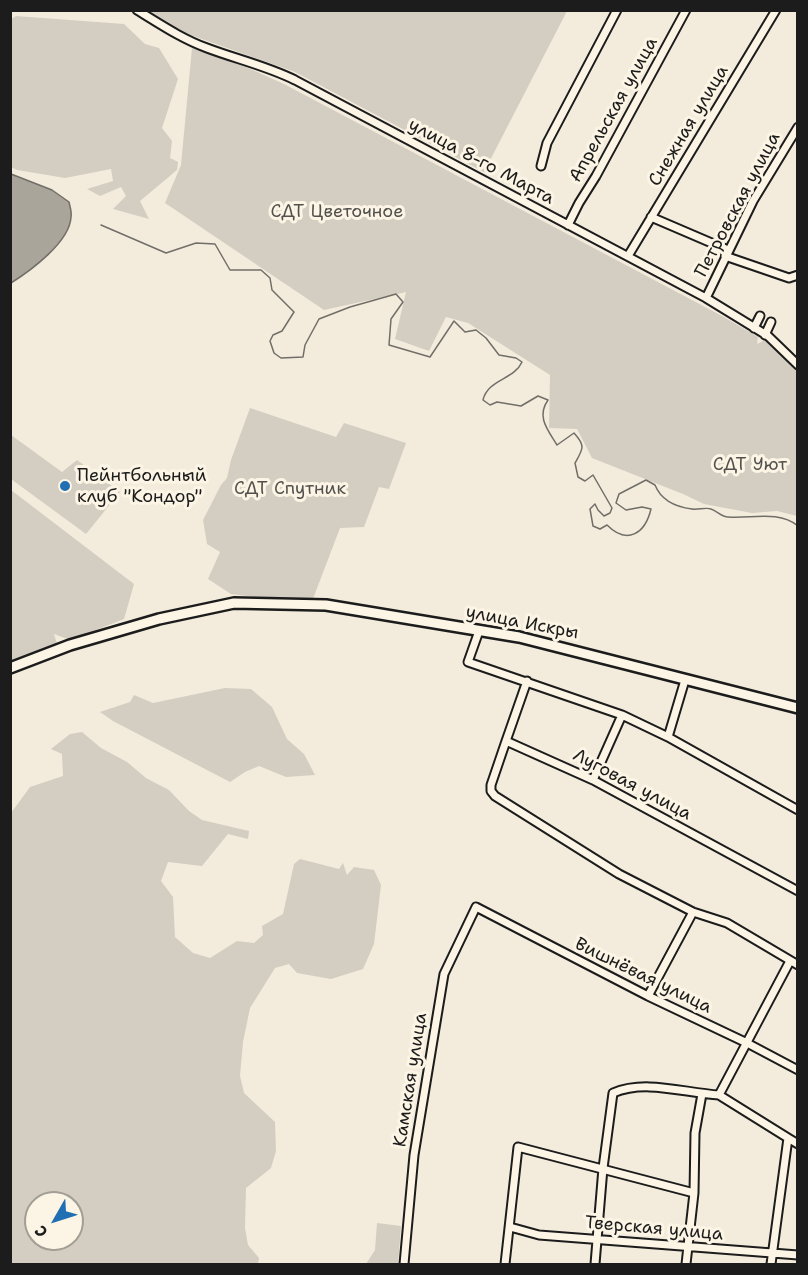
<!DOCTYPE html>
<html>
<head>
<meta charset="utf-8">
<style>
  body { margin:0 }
  #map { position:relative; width:808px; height:1275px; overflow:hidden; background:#f3ecdd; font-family:"Shantell Sans",sans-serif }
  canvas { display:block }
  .frame { position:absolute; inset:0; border:12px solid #1c1c1c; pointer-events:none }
  .north { position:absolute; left:24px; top:1191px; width:60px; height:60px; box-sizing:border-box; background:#fcf5e5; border:2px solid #a29e95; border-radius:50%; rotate:231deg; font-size:16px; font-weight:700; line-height:24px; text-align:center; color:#1c1c1c }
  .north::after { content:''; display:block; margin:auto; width:21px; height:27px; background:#1f6fb2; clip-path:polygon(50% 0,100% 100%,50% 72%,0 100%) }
</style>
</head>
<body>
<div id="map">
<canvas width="808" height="1275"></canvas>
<div class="frame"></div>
<div class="north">С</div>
</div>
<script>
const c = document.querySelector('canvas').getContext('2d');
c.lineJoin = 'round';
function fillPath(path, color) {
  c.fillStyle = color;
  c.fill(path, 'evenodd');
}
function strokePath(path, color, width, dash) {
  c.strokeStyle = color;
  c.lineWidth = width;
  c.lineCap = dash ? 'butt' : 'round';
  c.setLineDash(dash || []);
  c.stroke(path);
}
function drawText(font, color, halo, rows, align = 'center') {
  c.font = font + ' "Shantell Sans",sans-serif';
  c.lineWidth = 6;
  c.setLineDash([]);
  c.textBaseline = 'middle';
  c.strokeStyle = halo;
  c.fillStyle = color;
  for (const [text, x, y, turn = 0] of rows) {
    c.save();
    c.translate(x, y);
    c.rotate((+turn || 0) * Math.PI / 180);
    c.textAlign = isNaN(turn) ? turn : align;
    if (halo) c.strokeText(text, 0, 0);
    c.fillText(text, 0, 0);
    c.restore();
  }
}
fillPath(new Path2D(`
  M149,11H567L484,172L295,72L182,32Z
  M16,16L124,24L145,44L159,48L178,79L162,128L172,141L170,158L178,162L177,170L140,201L149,219L113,209L126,196L121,187L100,196L87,189L113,181L111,169L65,178L17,170L11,167L10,20Z
  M192,48L246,67L284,84L724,317L758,337L757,344L765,340L797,370V516L777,511L752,513L704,504L683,494L592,458L577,429L549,428L550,375L468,323L446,317L429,351L395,339L406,292L324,310L165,203L181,165Z
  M250,408L336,437L344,423L406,443L389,489L379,487L364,527L340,528L311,604L231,594L208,579L220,552L207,544L203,520L221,485L227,478L231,460Z
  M11,435L62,472L77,460L120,492L86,534L11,479Z
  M11,490L134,584L124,619L70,640L54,634L58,647L11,665Z
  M225,688L251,689L272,707L287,739L304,754L315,775L286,777L259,766L245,772L230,782L113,721L100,712L130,702L134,695L153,703Z
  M82,732L101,748L127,762L146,778L169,790L189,811L202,820L249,831L248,839L228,834L202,866L168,862L161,881L173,897L175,937L193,953L210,958L237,941L254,943L263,935L262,926L283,914L294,864L300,859L339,869L343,863L347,875L354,867L374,870L381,885L374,944L363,969L331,979L297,973L289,964L275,968L250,1008L243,1042L240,1076L244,1093L275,1122L276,1151L271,1168L246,1188L245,1228L248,1245L259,1258L258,1264H11V813L30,787L63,776L62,754L51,749L70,734ZM36,1203H72V1239H36Z
  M377,1223L401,1226L398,1264H366L375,1250Z`), '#d3cec1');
const water = new Path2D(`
  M11,174L52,190L69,202C70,207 72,212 71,217C70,242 30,271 11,283Z`);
fillPath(water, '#aaa59b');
strokePath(water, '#716e68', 1.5);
strokePath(new Path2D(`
  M101,225L166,253L196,243L215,244L230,270H261L270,278L272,290L294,312L282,331L273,335L270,341L274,353L281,358L303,357L305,345L319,319L350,307L396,294L403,302L391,319L389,345L430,357L454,321L465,332L476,330L486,338L499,355L516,358L522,362C514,380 488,379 483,400L490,405L497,402L521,406L538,396L548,400C536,417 548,430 557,445L574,433C586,446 583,449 575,463L578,477L585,481L593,475L612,508L610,513L604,516L598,510L595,504L590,509L593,526L600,529L607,525C627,545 645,534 651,509L642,507L626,510L616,503L619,494L646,480L655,485C661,500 676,507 692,509C698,510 706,507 711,509C717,511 722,517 728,517C751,519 778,510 798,526`), '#716e68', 1.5);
const minor = new Path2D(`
  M137,10C160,24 182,39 207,48C236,59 267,66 295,80L706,298L768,336L798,365
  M541,166L547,143L617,10
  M651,217L728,250
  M568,225L579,203L596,176L686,10
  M628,256L776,10
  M725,256L789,278L798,275
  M706,298L753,201L798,127
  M754,328L760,316
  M765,335L771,322
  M479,631L468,662L622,715L668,737L798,810
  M527,681L506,741L593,780L798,891
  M668,737L685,680
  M506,741L491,785V791L495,796L619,874L693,912L727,923L798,965
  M593,780L622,715
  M648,996L693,912
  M719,1095L788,1138L771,1264
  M788,1138L798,1144
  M510,1227L539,1235L798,1255
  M404,1264L414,1155L444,974L476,907L648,996L747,1043L798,1070
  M505,1264L518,1147L694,1193
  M595,1264L603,1168L613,1093C646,1079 684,1093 719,1095L790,961
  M686,1264L694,1193L695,1133L702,1094`);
const major = new Path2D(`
  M10,668L70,645L159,619L234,603L326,605L519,637L798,708`);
strokePath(minor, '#1c1c1c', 11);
strokePath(major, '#1c1c1c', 14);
strokePath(minor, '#fcf5e5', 7);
strokePath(major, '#fcf5e5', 9);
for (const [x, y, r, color] of [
  [65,486,6,"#1f6fb2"]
]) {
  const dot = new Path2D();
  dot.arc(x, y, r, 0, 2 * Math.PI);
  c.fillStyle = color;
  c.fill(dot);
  strokePath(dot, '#fcf5e5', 2);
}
drawText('18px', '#1c1c1c', '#fcf5e5', [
  ["Апрельская улица",614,110,-61],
  ["Снежная улица",689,126,-59],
  ["улица 8-го Марта",481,162,28],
  ["Петровская улица",738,205,-62],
  ["улица Искры",522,623,11],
  ["Луговая улица",632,785,28],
  ["Вишнёвая улица",643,976,26],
  ["Камская улица",411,1080,-81],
  ["Тверская улица",654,1229,5]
]);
drawText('18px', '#53514e', '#fcf5e5', [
  ["СДТ Цветочное",337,212],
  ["СДТ Уют",750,465],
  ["СДТ Спутник",290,489]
]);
drawText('18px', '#1c1c1c', '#fcf5e5', [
  ["Пейнтбольный",77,476],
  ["клуб \"Кондор\"",77,497]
], 'left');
</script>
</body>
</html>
